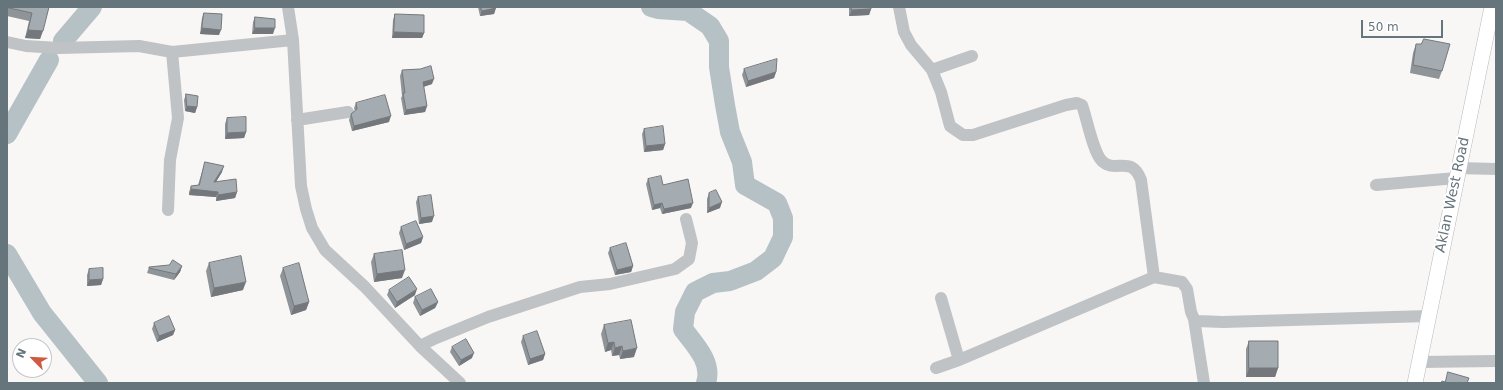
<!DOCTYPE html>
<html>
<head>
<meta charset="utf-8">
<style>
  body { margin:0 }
  #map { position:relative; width:1503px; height:390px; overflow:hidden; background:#f8f7f5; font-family:"DejaVu Sans",sans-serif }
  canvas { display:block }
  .frame { position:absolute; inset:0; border:8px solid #66747c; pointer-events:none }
  .north { position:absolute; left:12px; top:338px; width:40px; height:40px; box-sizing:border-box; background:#fff; border:1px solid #c2c7cb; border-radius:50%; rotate:294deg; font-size:11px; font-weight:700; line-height:16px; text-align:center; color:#66747c }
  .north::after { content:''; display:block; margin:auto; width:14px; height:18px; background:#ce5a3f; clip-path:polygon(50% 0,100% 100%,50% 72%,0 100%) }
  .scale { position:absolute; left:1361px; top:20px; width:82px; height:18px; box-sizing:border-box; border:2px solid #66747c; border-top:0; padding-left:5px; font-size:12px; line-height:14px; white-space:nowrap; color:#66747c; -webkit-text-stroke:3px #fff; paint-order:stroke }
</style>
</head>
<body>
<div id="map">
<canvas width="1503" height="390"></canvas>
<div class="frame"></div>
<div class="north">N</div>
<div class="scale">50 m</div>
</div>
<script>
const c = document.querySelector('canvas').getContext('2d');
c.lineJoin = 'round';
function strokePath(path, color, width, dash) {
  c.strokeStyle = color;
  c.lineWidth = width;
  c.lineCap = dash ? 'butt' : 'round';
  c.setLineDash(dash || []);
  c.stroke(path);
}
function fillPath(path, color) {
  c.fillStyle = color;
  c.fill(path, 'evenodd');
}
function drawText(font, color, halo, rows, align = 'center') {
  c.font = font + ' "DejaVu Sans",sans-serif';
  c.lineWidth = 4;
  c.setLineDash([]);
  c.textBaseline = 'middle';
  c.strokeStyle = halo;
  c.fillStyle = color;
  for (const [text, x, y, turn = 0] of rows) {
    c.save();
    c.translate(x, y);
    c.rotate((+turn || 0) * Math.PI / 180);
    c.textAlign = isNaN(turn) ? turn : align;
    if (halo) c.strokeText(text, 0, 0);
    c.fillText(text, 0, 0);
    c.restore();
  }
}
strokePath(new Path2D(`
  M651,7L658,9L688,11L710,26L719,41V67L725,105L730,132L742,162L745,185L777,203L783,218V237L773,258L756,271L730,281L713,283L695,292L685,312L683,329C694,344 713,362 706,383
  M63,41L92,7
  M7,134L49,60
  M7,254L42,313L98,383`), '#b6c1c5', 20);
const major = new Path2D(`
  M1415,383L1492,7`);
strokePath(major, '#b3b7ba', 16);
strokePath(new Path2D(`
  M288,7L293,40L301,186L306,209L312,228L325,250L365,287L420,346L460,383
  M899,7L904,32L911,45L932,70L941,92L950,126L963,135H973L1066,105L1077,103L1082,105C1087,119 1093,152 1102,161C1115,174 1131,154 1141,180L1154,277
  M7,42L26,46L59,48L139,46L172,52L293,40
  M932,70L972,56
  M297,120L348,112
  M1458,168L1496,169
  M1376,185L1456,178
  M168,210L170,160L178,118L172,52
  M941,298L959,360
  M1194,319L1204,383
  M420,346L434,339L488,317L580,287L610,284L675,269L689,259L692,243L686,219
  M1420,362L1496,361
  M936,368L959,360L1154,277L1182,282L1187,289L1191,312L1194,319L1197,321L1223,322L1428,316`), '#bfc3c6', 12);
strokePath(major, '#fff', 15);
fillPath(new Path2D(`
  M8,7H49L40,39L25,38L29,21L7,16V12Z
  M478,7H496L494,14L480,16Z
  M849,7H871V9L869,15L849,16Z
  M204,13L219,35L200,34L202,18Z
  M395,14L424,33L422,38H392L393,20Z
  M255,17L273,34H252L253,22Z
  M1416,44L1442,71L1439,79L1410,73L1413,53Z
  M744,69L776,72L774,78L746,87L742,75Z
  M402,70L432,84L423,87L427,106L425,112L404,115L401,98L402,96L400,76Z
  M186,94L197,107L195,113L185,111L184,100Z
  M356,103L389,122L352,131L349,120L351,114L355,111L354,108Z
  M227,118L246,132L244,138L225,139V124Z
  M644,129L665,144L663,150L644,152L642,134Z
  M205,162L222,172L216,182L237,192L235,198L216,201V197L189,195V192L191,186L198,185Z
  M648,179L663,185L691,208L662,214L660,208L652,210L646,184Z
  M709,193L720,208L707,213V199Z
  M418,197L432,222L419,224L416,202Z
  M401,227L423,237L421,243L404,250L399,233Z
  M610,248L633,266L631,272L615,275L608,253Z
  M374,254L402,278L374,282L371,262Z
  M209,263L243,290L211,297L206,271Z
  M182,266L180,272L174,280L147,273L149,267Z
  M283,268L309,302L306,310L291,315L280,276Z
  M89,269L103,279L101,285L87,286V275Z
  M389,290L415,295L395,308L387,295Z
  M415,297L438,302L435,308L420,316L413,303Z
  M154,323L175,330L173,335L157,342L152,329Z
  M604,325L634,357L620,359L619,355L612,356L611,350L605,352L601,334Z
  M523,336L545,354L543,360L528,365L521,342Z
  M1249,341L1278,368L1275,377H1246V349Z
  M452,347L472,358L459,366L450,352Z`), '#8e9498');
fillPath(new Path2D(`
  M496,8L494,14L480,16L482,11Z
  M871,9L869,15L849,16L852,10Z
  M202,28L221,30L219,35L200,34Z
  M255,28H275L273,34H252Z
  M28,30L43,31L40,39L25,38Z
  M394,32L424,33L422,38H392Z
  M776,72L774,78L746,87L748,81Z
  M434,79L432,84L420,88L423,82Z
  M187,106L197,107L195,113L185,111Z
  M427,106L425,112L404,115L406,110Z
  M391,116L389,122L352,131L354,126Z
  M246,132L244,138L225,139L227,133Z
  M665,144L663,150L644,152L646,146Z
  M224,166L222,172L212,188L214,182Z
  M191,189L218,192L216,197L189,195Z
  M237,192L235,198L216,201L218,195Z
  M722,202L720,208L707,213L709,208Z
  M662,203L660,208L652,210L654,205Z
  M693,203L691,208L662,214L664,209Z
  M434,216L432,222L419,224L421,218Z
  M423,237L421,243L404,250L406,244Z
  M182,266L180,272L174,280L176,274Z
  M633,266L631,272L615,275L617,270Z
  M405,270L402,278L374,282L377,274Z
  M103,279L101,285L87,286L89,280Z
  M246,282L243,290L211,297L214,288Z
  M417,289L415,295L395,308L397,302Z
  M309,302L306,310L291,315L294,306Z
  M438,302L435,308L420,316L422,310Z
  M175,330L173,335L157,342L159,336Z
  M614,342L611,350L605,352L608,343Z
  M622,346L619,355L612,356L615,348Z
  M637,348L634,357L620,359L623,351Z
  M474,353L472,358L459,366L461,360Z
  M545,354L543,360L528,365L530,359Z
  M1249,368H1278L1275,377H1246Z`), '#74787c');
const building = new Path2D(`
  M9,7H49L43,31L28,30L32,13L9,8Z
  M481,7H496V8L482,11Z
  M851,7H871V9L852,10Z
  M204,13L222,14L221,30L202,28Z
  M395,14L424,15V33L394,32Z
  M255,17L275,19V28H255Z
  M1424,39L1450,44L1442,71L1413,65L1416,44H1421Z
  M777,59L776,72L748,81L744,69Z
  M431,66L434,79L423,82L427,106L406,110L403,93H405L402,70L420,69Z
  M186,94L198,96L197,107L187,106Z
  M385,95L391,116L354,126L351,114L357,109L356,103Z
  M246,117V132L227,133V118Z
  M663,126L665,144L646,146L644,129Z
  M205,162L224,166L214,182L236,179L237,192L218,195V192L191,189V186L199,185Z
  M661,176L663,185L688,179L693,203L664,209L662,203L654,205L648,179Z
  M716,190L722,202L709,208V193Z
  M431,195L434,216L421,218L418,197Z
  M416,221L423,237L406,244L401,227Z
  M626,243L633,266L617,270L610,248Z
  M402,250L405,270L377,274L374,254Z
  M241,256L246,282L214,288L209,263Z
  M173,260L182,266L176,274L149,268V267L169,265Z
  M299,263L309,302L294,306L283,268Z
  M103,268V279L89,280V269Z
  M409,277L417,289L397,302L389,290Z
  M431,289L438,302L422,310L415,297Z
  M169,316L175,330L159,336L154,323Z
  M631,320L637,348L623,351L622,346L615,348L614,342L608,343L604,325Z
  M537,331L545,354L530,359L523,336Z
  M466,339L474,353L461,360L452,347Z
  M1249,341H1278V368H1249Z
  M1448,372L1469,378L1467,383H1441L1442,381L1445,382Z`);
fillPath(building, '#a5acb1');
strokePath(building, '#74787c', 1);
drawText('14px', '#66747c', '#fff', [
  ["Aklan West Road",1453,195,-78]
]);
</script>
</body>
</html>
